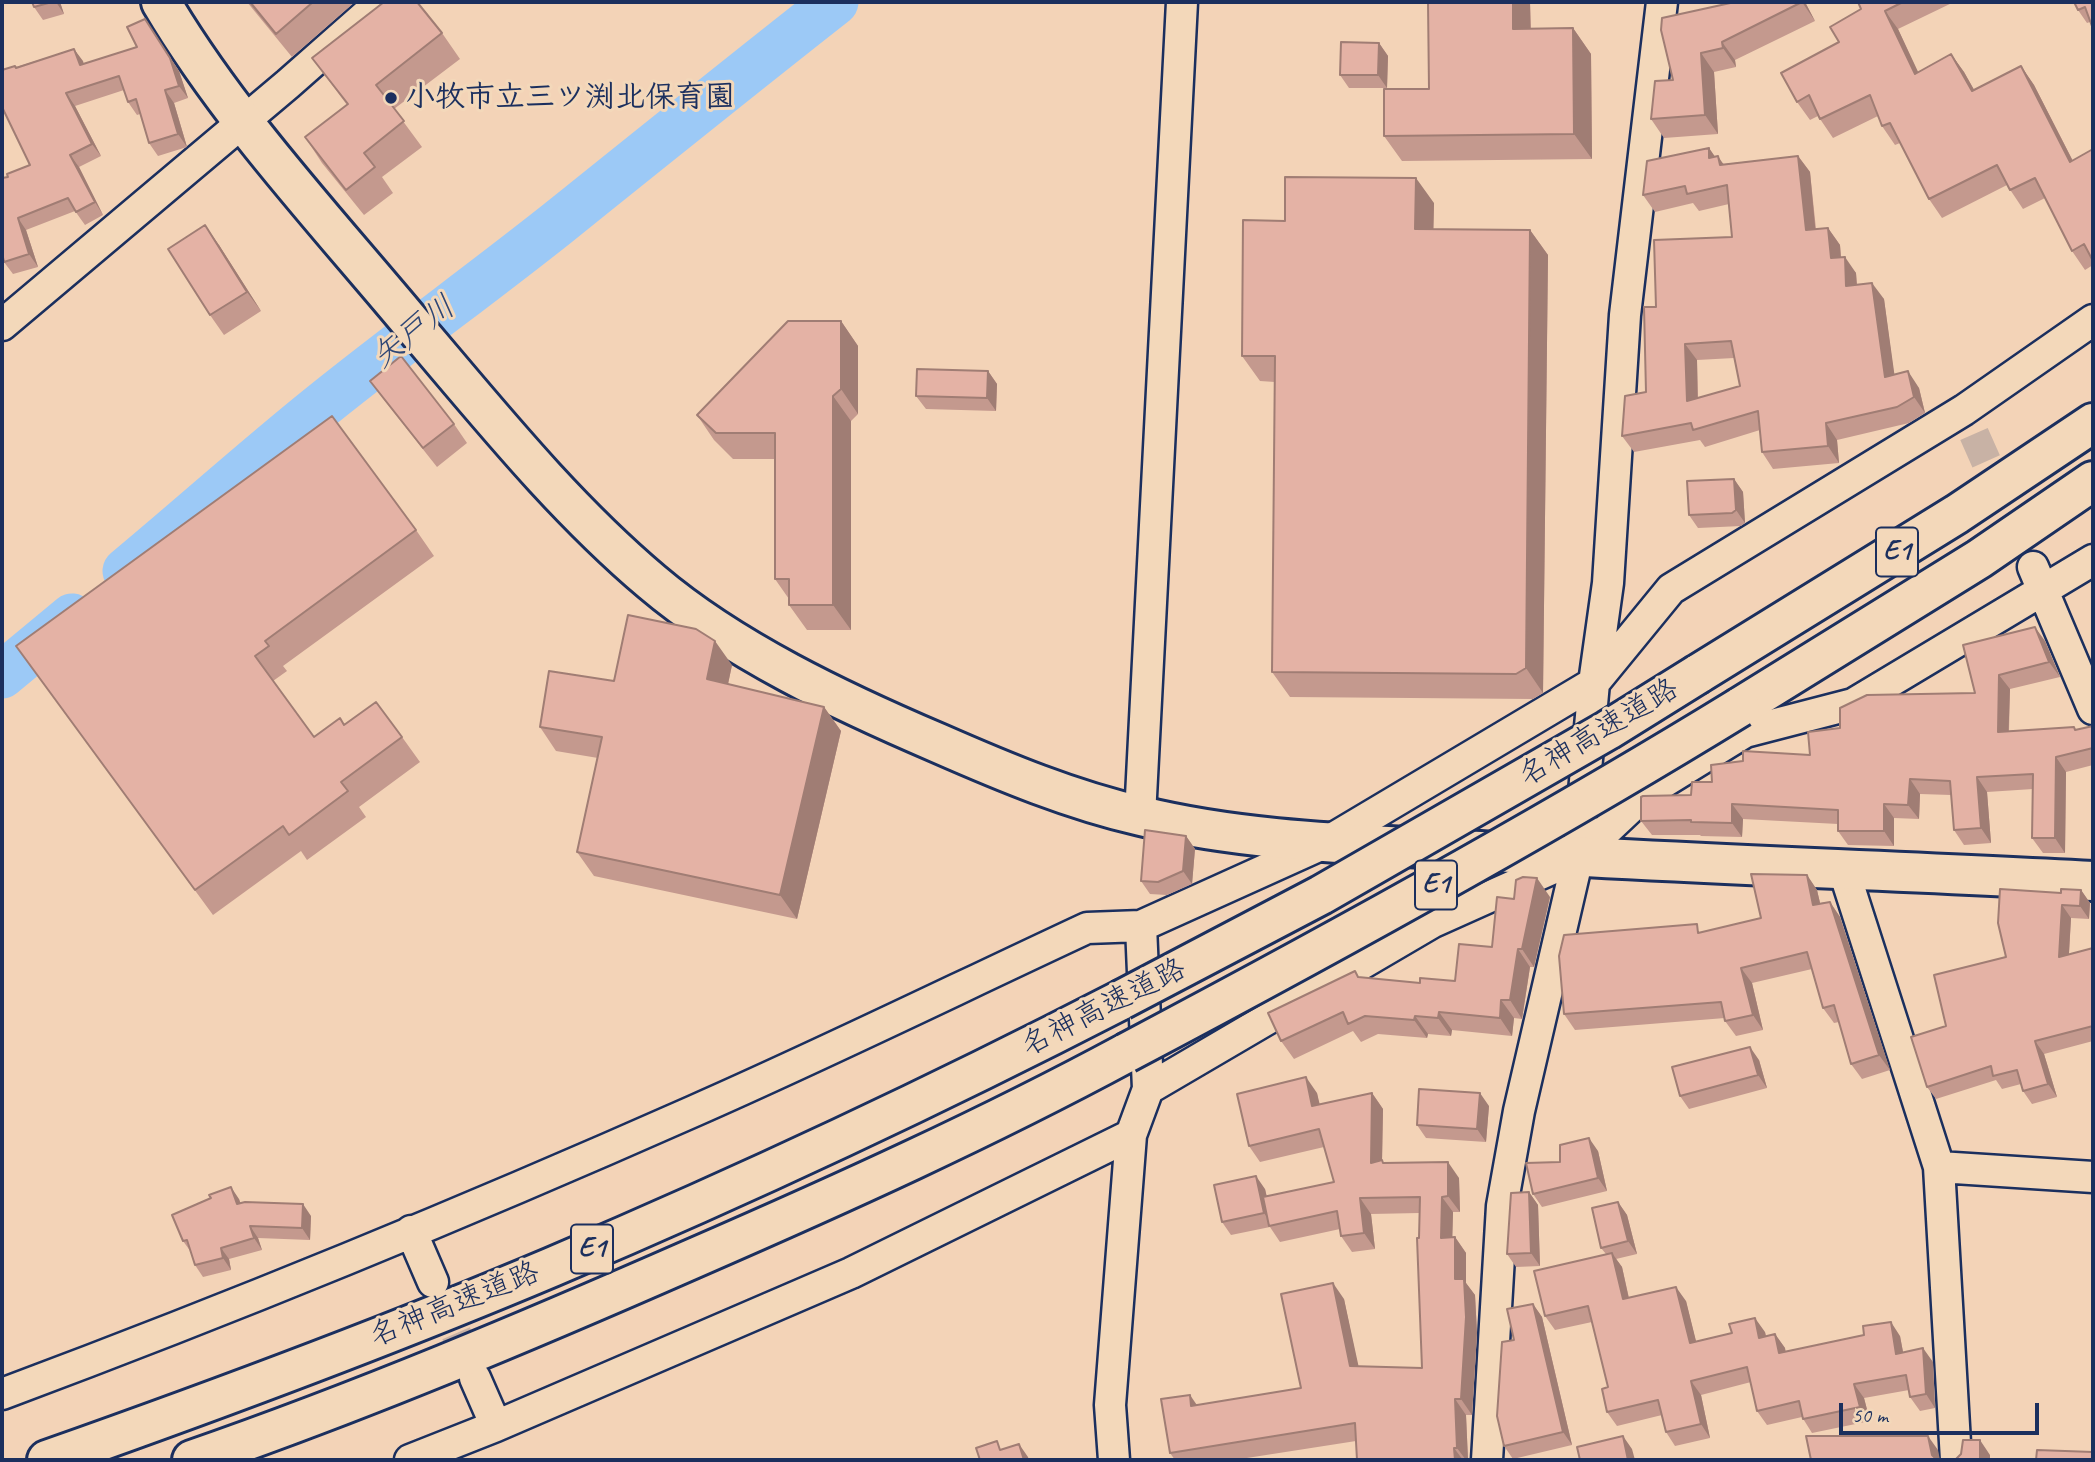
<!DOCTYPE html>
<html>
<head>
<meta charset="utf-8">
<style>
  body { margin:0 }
  #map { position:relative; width:2095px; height:1462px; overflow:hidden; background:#f3d3b7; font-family:Caveat,sans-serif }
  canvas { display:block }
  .frame { position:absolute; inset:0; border:4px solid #1b2f5e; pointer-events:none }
  .scale { position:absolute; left:1839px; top:1403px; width:200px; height:32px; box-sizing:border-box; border:4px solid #1b2f5e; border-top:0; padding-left:9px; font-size:21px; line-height:24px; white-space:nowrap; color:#1b2f5e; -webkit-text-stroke:5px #f3d8ba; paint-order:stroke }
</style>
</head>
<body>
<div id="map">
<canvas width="2095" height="1462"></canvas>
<div class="frame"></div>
<div class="scale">50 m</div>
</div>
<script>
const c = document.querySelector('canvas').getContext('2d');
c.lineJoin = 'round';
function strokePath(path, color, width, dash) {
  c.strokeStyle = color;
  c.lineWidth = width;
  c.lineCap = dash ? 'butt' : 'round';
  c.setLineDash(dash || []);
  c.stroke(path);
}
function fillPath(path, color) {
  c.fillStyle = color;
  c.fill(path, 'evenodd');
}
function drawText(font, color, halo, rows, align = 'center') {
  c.font = font + ' Caveat,"Klee One",sans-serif';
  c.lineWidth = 6;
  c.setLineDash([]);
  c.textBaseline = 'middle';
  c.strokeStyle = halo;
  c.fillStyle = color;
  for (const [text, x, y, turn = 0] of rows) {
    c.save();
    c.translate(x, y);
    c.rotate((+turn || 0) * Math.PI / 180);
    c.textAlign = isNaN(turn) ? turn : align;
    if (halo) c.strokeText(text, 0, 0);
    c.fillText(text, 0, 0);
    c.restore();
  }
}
strokePath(new Path2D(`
  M126,571C191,517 254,460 320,407C398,344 480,285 558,223C650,149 742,75 835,2
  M2,675L72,617`), '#9cc9f6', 47);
strokePath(new Path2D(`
  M1974,434L2033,567
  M438,1292L474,1374`), '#c8b2a5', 30, [30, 15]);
const street = new Path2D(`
  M2,325L288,84L381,2
  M2033,567L2093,709
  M1140,816L1182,2
  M1843,868L1939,1167L1956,1460
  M1141,926L1148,1089
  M1939,1167L2093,1177
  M411,1231L433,1282
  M475,1378L496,1426
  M2,1394C235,1307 466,1212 694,1111C826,1053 956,989 1087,928L1141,926L1327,842L1594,683L1671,589L1964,410L2093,320
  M410,1460L496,1426L851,1273L1131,1135
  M1114,1460L1110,1405L1131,1135L1148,1089L1433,922L1578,857L1646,793L1745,732L1853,704L2093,560
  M1487,1460L1502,1206L1519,1111L1578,857L1594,683L1608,583L1625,315L1662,2`);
const secondary = new Path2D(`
  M161,2C228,116 327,222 412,324C488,413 562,506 652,582C732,650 842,702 938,743C1004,772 1071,800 1141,816C1251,843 1368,844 1480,851C1684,864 1889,870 2093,881`);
const highway = new Path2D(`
  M1698,674L1957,514L2093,423
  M1740,707L1979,559L2093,481
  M47,1460C217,1400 386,1337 552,1267C745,1185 935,1096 1121,1000
  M192,1460C362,1401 528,1331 692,1259C839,1195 985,1129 1126,1053`);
strokePath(street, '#1b2f5e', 35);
strokePath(secondary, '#1b2f5e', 44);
strokePath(highway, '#1b2f5e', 44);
strokePath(street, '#f3d8ba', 30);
strokePath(secondary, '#f3d8ba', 38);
strokePath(highway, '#f3d8ba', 38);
const highwayBridge = new Path2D(`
  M1121,1000L1321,895L1608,730L1698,674
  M1126,1053C1334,943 1540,830 1740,707`);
strokePath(highwayBridge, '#1b2f5e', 44, []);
strokePath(highwayBridge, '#f3d8ba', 38);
fillPath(new Path2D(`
  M32,2H60L64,14L43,20L34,7Z
  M247,2H355L292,57Z
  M1530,2L1531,29L1573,28L1591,54L1592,159L1402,161L1384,136Z
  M1805,2L1815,21L1735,60L1736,67L1714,72L1718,134L1664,138L1651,119L1673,80L1661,30Z
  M1858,2H1954L1898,29L1918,73L1951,54L1964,72L1974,90L2021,66L2034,85L2073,161L2093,149V265L2085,270L2072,251L2045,198L2023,209L2007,185L1942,218L1929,199L1900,143L1895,145L1882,126L1878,116L1833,138L1818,116L1810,120L1797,102L1861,9Z
  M2093,2L2090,22L2087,23L2078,10Z
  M153,31L179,71L188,98L174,103L187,147L158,156L149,143L140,114L137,115L128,102L124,90L75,106L101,156L79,167L103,215L85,225L75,211L26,230L38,267L13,274L4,262L8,177L30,165L16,67L74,49L84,64L137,47Z
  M442,33L460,59L394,109L422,147L382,177L393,193L364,215L322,163L305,137L347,105L312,58Z
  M1379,43L1388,56L1387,88H1349L1340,75Z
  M1709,148L1715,157L1724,164L1798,156L1810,172L1816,229L1828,228L1840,245L1841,257L1856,273L1857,285L1884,299L1894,375L1919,388L1925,413L1909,423L1837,440L1839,463L1773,469L1762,452L1760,430L1705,447L1700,440L1634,452L1622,436L1646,392L1656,307L1732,237L1729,204L1699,211L1693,203L1655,212L1643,195ZM1734,358L1740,386L1698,398L1697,360Z
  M1434,203L1433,229L1530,230L1548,255L1543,693L1533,699L1290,697L1272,672L1275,382L1260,381L1242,356L1285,221Z
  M219,245L261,311L224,335L210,315Z
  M841,321L858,346V414L851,421V630H807L789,605V599L775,579V459H733L714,440L697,415Z
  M988,371L997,384L996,411L926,409L916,396Z
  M370,381L454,424L467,443L437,467L384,400Z
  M1734,479L1743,492L1745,523L1741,526L1698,528L1689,515Z
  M416,530L434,556L283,666L287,671L273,681L314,737L344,725L402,737L420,762L359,807L366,817L307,860L301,851L213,915L16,646Z
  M2045,641L2060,677L2010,689L2009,731L2074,727L2076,730L2093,726V765L2066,772L2065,853H2043L2032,838L2033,789L1987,792L1991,843L1964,845L1954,830L1951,795L1920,794L1919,819L1894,818V846L1848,845L1838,831V824L1743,819L1742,837L1701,836L1700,835H1652L1641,821L1691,795L1712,782L1810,755L1840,728L1975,693Z
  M732,665L728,684L824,707L841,731L797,919L594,876L577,852L598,758L556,751L540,727L614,681Z
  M1186,836L1195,849L1192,884L1167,895L1150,894L1141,881Z
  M1807,875L1817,890L1820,903L1830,902L1840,917L1890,1070L1862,1079L1851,1064L1839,1022L1834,1023L1823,1008L1812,969L1752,983L1763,1030L1736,1036L1725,1021V1018L1575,1030L1564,1014L1703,932L1761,918Z
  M2081,890L2090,903L2089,919L2071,918L2069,954L2093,948V1041L2044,1054L2057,1097L2032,1104L2023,1091L2021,1084L2002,1089L1996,1080L1936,1099L1927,1087L1946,1026L2061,893Z
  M1550,897L1534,967H1530L1522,1019L1514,1018L1512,1036L1452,1030L1451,1036L1428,1034L1427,1038L1378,1034L1361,1042L1353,1031L1294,1059L1281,1041L1360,977L1420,983L1455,981L1492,947L1514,899Z
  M1759,1060L1767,1088L1689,1109L1680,1096Z
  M1317,1093L1319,1105L1372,1093L1383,1109L1382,1161L1384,1163L1459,1178L1460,1212H1453L1452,1237H1455L1466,1253V1283L1475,1295L1477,1333L1472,1415H1466L1468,1460H1357L1356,1441L1234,1460H1175L1170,1453L1197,1405L1301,1388L1344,1299L1358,1367L1422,1368L1419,1213L1371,1214L1375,1249L1352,1252L1341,1236L1340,1229L1280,1242L1270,1227L1231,1235L1222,1222L1265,1189L1267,1197L1334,1182L1324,1147L1260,1162L1249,1146Z
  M1489,1106L1486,1142L1426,1138L1417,1125Z
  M1598,1151L1607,1191L1542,1207L1533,1194L1560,1162Z
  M1529,1192L1538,1205L1540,1266L1516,1267L1507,1254Z
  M239,1199L240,1203L311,1216L310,1240L258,1238L262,1250L229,1259L231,1270L203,1277L195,1265L191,1252L183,1241Z
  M1618,1202L1627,1215L1637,1254L1616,1259L1622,1267L1629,1298L1686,1301L1696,1342L1765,1332L1766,1336L1775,1334L1785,1348V1352L1900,1336L1903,1352L1933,1362L1935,1408L1920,1411L1910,1397L1909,1390L1864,1398L1870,1421L1812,1433L1802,1417L1767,1425L1757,1411L1751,1382L1701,1395L1710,1438L1675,1446L1666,1432L1662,1415L1617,1426L1607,1412L1608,1387L1592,1322L1555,1330L1545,1316L1606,1254L1601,1248Z
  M1533,1304L1542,1317L1572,1445L1513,1459L1504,1446L1514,1340Z`), '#c4998e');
fillPath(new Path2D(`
  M56,2H60L64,14Z
  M1513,2H1530L1531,54L1513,29Z
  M1802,2H1805L1815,21Z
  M1885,11L1898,29L1928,93L1915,74Z
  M145,19L179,71L188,98L179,86Z
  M1573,28L1591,54L1592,159L1574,134Z
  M1722,42L1735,60L1736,67L1723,48Z
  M1379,43L1388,56L1387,88L1378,75Z
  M74,49L83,61L88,78L80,65Z
  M1701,53L1714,72L1718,134L1705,115Z
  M1951,54L1964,72L1985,109L1972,91Z
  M2021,66L2034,85L2083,181L2070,162Z
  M165,90L174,103L187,147L178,134Z
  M66,93L75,106L101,156L92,144Z
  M1709,148L1720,164L1718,156L1729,173L1709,158Z
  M70,155L79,167L103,215L95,202Z
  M1798,156L1810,172L1817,247L1806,230Z
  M1416,178L1434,203L1433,254L1415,229Z
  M18,218L26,230L38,267L29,254Z
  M205,225L219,245L261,311L247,292Z
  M1828,228L1840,245L1842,274L1831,258Z
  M1530,230L1548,255L1543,693L1526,668Z
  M1845,257L1856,273L1858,303L1846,286Z
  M1872,283L1884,299L1897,393L1885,377Z
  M841,321L858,346V414L841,389Z
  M1685,344L1697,360L1698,417L1687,401Z
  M988,371L997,384L996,411L987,398Z
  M1908,371L1919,388L1925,413L1914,397Z
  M833,396L851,421V630L833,605Z
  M1826,423L1837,440L1839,463L1828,446Z
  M1734,479L1743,492L1745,523L1736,510Z
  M2035,627L2045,641L2060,677L2049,662Z
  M715,641L732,665L724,703L707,679Z
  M1999,675L2010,689L2008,746L1998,732Z
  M824,707L841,731L797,919L780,895Z
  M2056,757L2066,772L2065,853L2055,838Z
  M1977,777L1987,792L1991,843L1981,828Z
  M1910,779L1920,794L1919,819L1908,805Z
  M1732,804L1743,819L1742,837L1732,823Z
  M1884,804L1894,818V846L1884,831Z
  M1186,836L1195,849L1192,884L1183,871Z
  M1807,875L1817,890L1824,920L1813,905Z
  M1537,878L1550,897L1534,967L1522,949Z
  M2081,890L2090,903L2089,919L2080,906Z
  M1830,902L1840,917L1890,1070L1879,1055Z
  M2062,905L2071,918L2068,969L2059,957Z
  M1518,949L1530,967L1522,1019L1510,1000Z
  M1741,968L1752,983L1763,1030L1753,1015Z
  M1501,1000L1514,1018L1512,1036L1500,1018Z
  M1439,1012L1452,1030L1451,1036L1438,1018Z
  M1415,1016L1428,1034L1427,1038L1414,1020Z
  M2035,1041L2044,1054L2057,1097L2048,1084Z
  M1750,1047L1759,1060L1767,1088L1758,1075Z
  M1306,1077L1317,1093L1324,1122L1312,1106Z
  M1372,1093L1383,1109L1382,1161L1393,1176L1371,1163Z
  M1480,1093L1489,1106L1486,1142L1477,1129Z
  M1589,1138L1598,1151L1607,1191L1598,1178Z
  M1448,1162L1459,1178L1460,1212L1448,1196Z
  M1256,1176L1265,1189L1273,1226L1264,1213Z
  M231,1187L239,1199L245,1216L237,1204Z
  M1529,1192L1538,1205L1540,1266L1531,1253Z
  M1442,1197L1453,1212L1452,1253L1441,1238Z
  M1360,1198L1371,1214L1375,1249L1364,1233Z
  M1618,1202L1627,1215L1637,1254L1628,1241Z
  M303,1204L311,1216L310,1240L302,1228Z
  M250,1226L258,1238L262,1250L254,1238Z
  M1455,1237L1466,1253V1283L1475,1295L1477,1333L1472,1415L1461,1399L1455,1279Z
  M221,1248L229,1259L231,1270L223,1258Z
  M1612,1253L1622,1267L1632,1313L1623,1299Z
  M1333,1283L1344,1299L1362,1382L1350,1366Z
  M1676,1287L1686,1301L1700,1357L1690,1343Z
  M1533,1304L1542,1317L1572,1445L1563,1432Z
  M1755,1318L1765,1332L1769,1352L1759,1338Z
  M1891,1322L1900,1336L1906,1368L1896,1354Z
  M1775,1334L1785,1348L1789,1367L1779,1353Z
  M1923,1348L1933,1362L1935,1408L1926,1394Z
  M1691,1381L1701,1395L1710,1438L1701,1424Z
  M1854,1384L1864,1398L1870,1421L1860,1407Z
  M1190,1395L1201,1411L1191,1406Z
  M1455,1399L1466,1415L1468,1460H1466L1457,1448Z
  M1623,1436L1632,1449L1635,1460H1628Z
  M1928,1436L1938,1450L1940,1460H1935L1932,1455Z
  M1980,1440L1990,1455V1460H1980Z
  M1019,1444L1028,1457L1029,1460H1024Z
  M1454,1448L1463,1460H1455Z`), '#a07d74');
const building = new Path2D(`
  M32,2H52L34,7Z
  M250,2H313L276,34Z
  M384,2H417L442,33L376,85L404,121L364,153L375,167L346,190L305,137L348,104L312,58Z
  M1428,2H1513V29L1573,28L1574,134L1384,136V89H1429Z
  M1735,2H1802L1722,42L1723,48L1701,53L1705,115L1651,119L1655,81L1673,80L1661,30L1662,18Z
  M1858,2H1903L1885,11L1915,74L1951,54L1972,91L2021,66L2070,162L2093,149V261L2084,244L2072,251L2035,178L2010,190L1997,165L1929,199L1890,123L1882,126L1870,95L1820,119L1809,95L1797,102L1781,73L1839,42L1830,27L1861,9Z
  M2074,2H2093V29L2085,7L2078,10Z
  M145,19L170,58L179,86L165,90L178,134L149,143L136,99L128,102L119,76L66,93L92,144L70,155L95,202L76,212L68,198L18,218L29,254L4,262L2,253V178L8,177L7,174L30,165L2,107V70L15,66L16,68L74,49L80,65L137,47L127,27Z
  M1341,42L1379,43L1378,75H1340Z
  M1709,148V158L1718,156L1720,165L1798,156L1806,230L1828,228L1831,258L1845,257L1846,286L1872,283L1885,377L1908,371L1914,397L1897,407L1826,423L1828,446L1762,452L1758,411L1693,430L1691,423L1622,436L1625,396L1646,392L1644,307H1656L1654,240L1732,237L1727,185L1687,194L1685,186L1643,195L1647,161ZM1731,341L1740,386L1687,401L1685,344Z
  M1285,177L1416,178L1415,229L1530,230L1526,668L1516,674L1272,672L1275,356H1242L1243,220L1285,221Z
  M205,225L247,292L210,315L168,249Z
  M788,321H841V389L833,396V605H789V579H775V433H716L697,415Z
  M401,356L454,424L423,448L370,381Z
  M917,369L988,371L987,398L916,396Z
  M332,416L416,530L265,641L269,646L255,656L314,737L340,718L344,725L376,702L402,737L341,782L348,791L289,835L283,826L195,890L16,646Z
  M1734,479L1736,510L1732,513L1689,515L1687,481Z
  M628,615L696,629L715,641L707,679L824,707L780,895L577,852L602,737L540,727L549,671L614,681Z
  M2035,627L2049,662L1999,675L1998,732L2074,727L2075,730L2093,726V748L2056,757L2055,838H2032L2033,774L1977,777L1981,828L1954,830L1950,781L1910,779L1908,805L1884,804V831H1838V810L1732,804V823L1691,822V820L1641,821V797L1643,796L1691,795L1692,782H1712L1711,765L1743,761V751L1810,755L1808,732L1840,728V708L1867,695L1975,693L1963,645Z
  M1145,830L1186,836L1183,871L1158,882L1141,881Z
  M1751,874L1807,875L1813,905L1830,902L1879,1055L1851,1064L1834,1005L1823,1008L1807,952L1741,968L1753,1015L1725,1021L1721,1002L1564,1014L1559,956L1564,935L1697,924L1698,933L1761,918Z
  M1523,877L1537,878L1522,949H1518L1510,1000H1501L1500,1018L1439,1012L1438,1018L1415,1016L1414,1020L1365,1016L1348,1024L1343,1012L1281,1041L1268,1013L1355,971L1358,977L1420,983V978L1455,981L1459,944L1492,947L1497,897L1514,899L1516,880Z
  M2000,889L2061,893V889L2081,890L2080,906L2062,905L2059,957L2093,948V1026L2035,1041L2048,1084L2023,1091L2017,1070L1993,1076L1991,1066L1927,1087L1911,1037L1946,1026L1934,975L2006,957L1998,923Z
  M1750,1047L1758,1075L1680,1096L1672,1067Z
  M1306,1077L1312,1106L1372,1093L1371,1163L1382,1160L1383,1163L1448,1162V1196L1442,1197L1441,1238L1455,1237V1279H1464L1466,1317L1461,1399H1455L1457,1448H1454L1455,1460H1357L1355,1423L1170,1453L1161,1399L1190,1395L1191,1406L1301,1388L1281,1294L1333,1283L1350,1366L1422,1368L1417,1238H1419L1420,1197L1360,1198L1364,1233L1341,1236L1337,1211L1269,1226L1263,1197L1334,1182L1319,1129L1249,1146L1237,1094Z
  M1419,1089L1480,1093L1477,1129L1417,1125Z
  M1589,1138L1598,1178L1533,1194L1526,1163L1560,1162V1145Z
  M1256,1176L1264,1213L1222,1222L1214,1185Z
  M231,1187L237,1204L245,1202L303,1204L302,1228L250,1226L254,1238L221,1248L223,1258L195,1265L187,1240L183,1241L172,1215L211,1198L209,1195Z
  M1529,1192L1531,1253L1507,1254L1511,1193Z
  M1618,1202L1628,1241L1601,1248L1592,1208Z
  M1612,1253L1623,1299L1676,1287L1690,1343L1732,1333L1729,1324L1755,1318L1759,1338L1775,1334L1779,1353L1864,1335L1863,1326L1891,1322L1896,1354L1923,1348L1926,1394L1910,1397L1906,1375L1854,1384L1860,1407L1803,1419L1799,1401L1757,1411L1747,1367L1691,1381L1701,1424L1666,1432L1658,1400L1607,1412L1602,1389L1608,1387L1588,1306L1545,1316L1534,1271Z
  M1533,1304L1563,1432L1504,1446L1497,1416L1502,1342L1514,1340L1507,1309Z
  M1623,1436L1628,1460H1580L1577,1447Z
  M1806,1436H1928L1932,1455L1937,1460H1809H1811Z
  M1963,1440H1980V1460H1955L1961,1454Z
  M997,1441L1000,1450L1019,1444L1024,1460H980L976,1448Z
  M2037,1450L2093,1452V1460H2036Z`);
fillPath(building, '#e4b2a5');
strokePath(building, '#a07d74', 2);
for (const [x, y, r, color] of [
  [391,98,7,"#1b2f5e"]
]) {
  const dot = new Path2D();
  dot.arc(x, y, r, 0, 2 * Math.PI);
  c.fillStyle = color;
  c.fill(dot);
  strokePath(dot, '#f3d8ba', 2.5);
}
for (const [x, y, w] of [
  [1897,552,42],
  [1436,885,42],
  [592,1249,42]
]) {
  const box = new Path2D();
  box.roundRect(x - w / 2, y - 24.5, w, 49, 5);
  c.fillStyle = '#f3d8ba';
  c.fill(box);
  strokePath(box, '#1b2f5e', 2);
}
drawText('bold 28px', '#1b2f5e', null, [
  ["E1",1897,552],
  ["E1",1436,885],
  ["E1",592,1249]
]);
drawText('bold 30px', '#1b2f5e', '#f3d8ba', [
  ["小牧市立三ツ渕北保育園",405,98]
], 'left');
drawText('30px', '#1b2f5e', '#f3d8ba', [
  ["名神高速道路",1599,733,-31],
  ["名神高速道路",1104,1008,-27],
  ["名神高速道路",455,1305,-22]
]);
drawText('italic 32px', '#2e4675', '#f3d8ba', [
  ["矢戸川",414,333,-38]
]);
</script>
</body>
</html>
